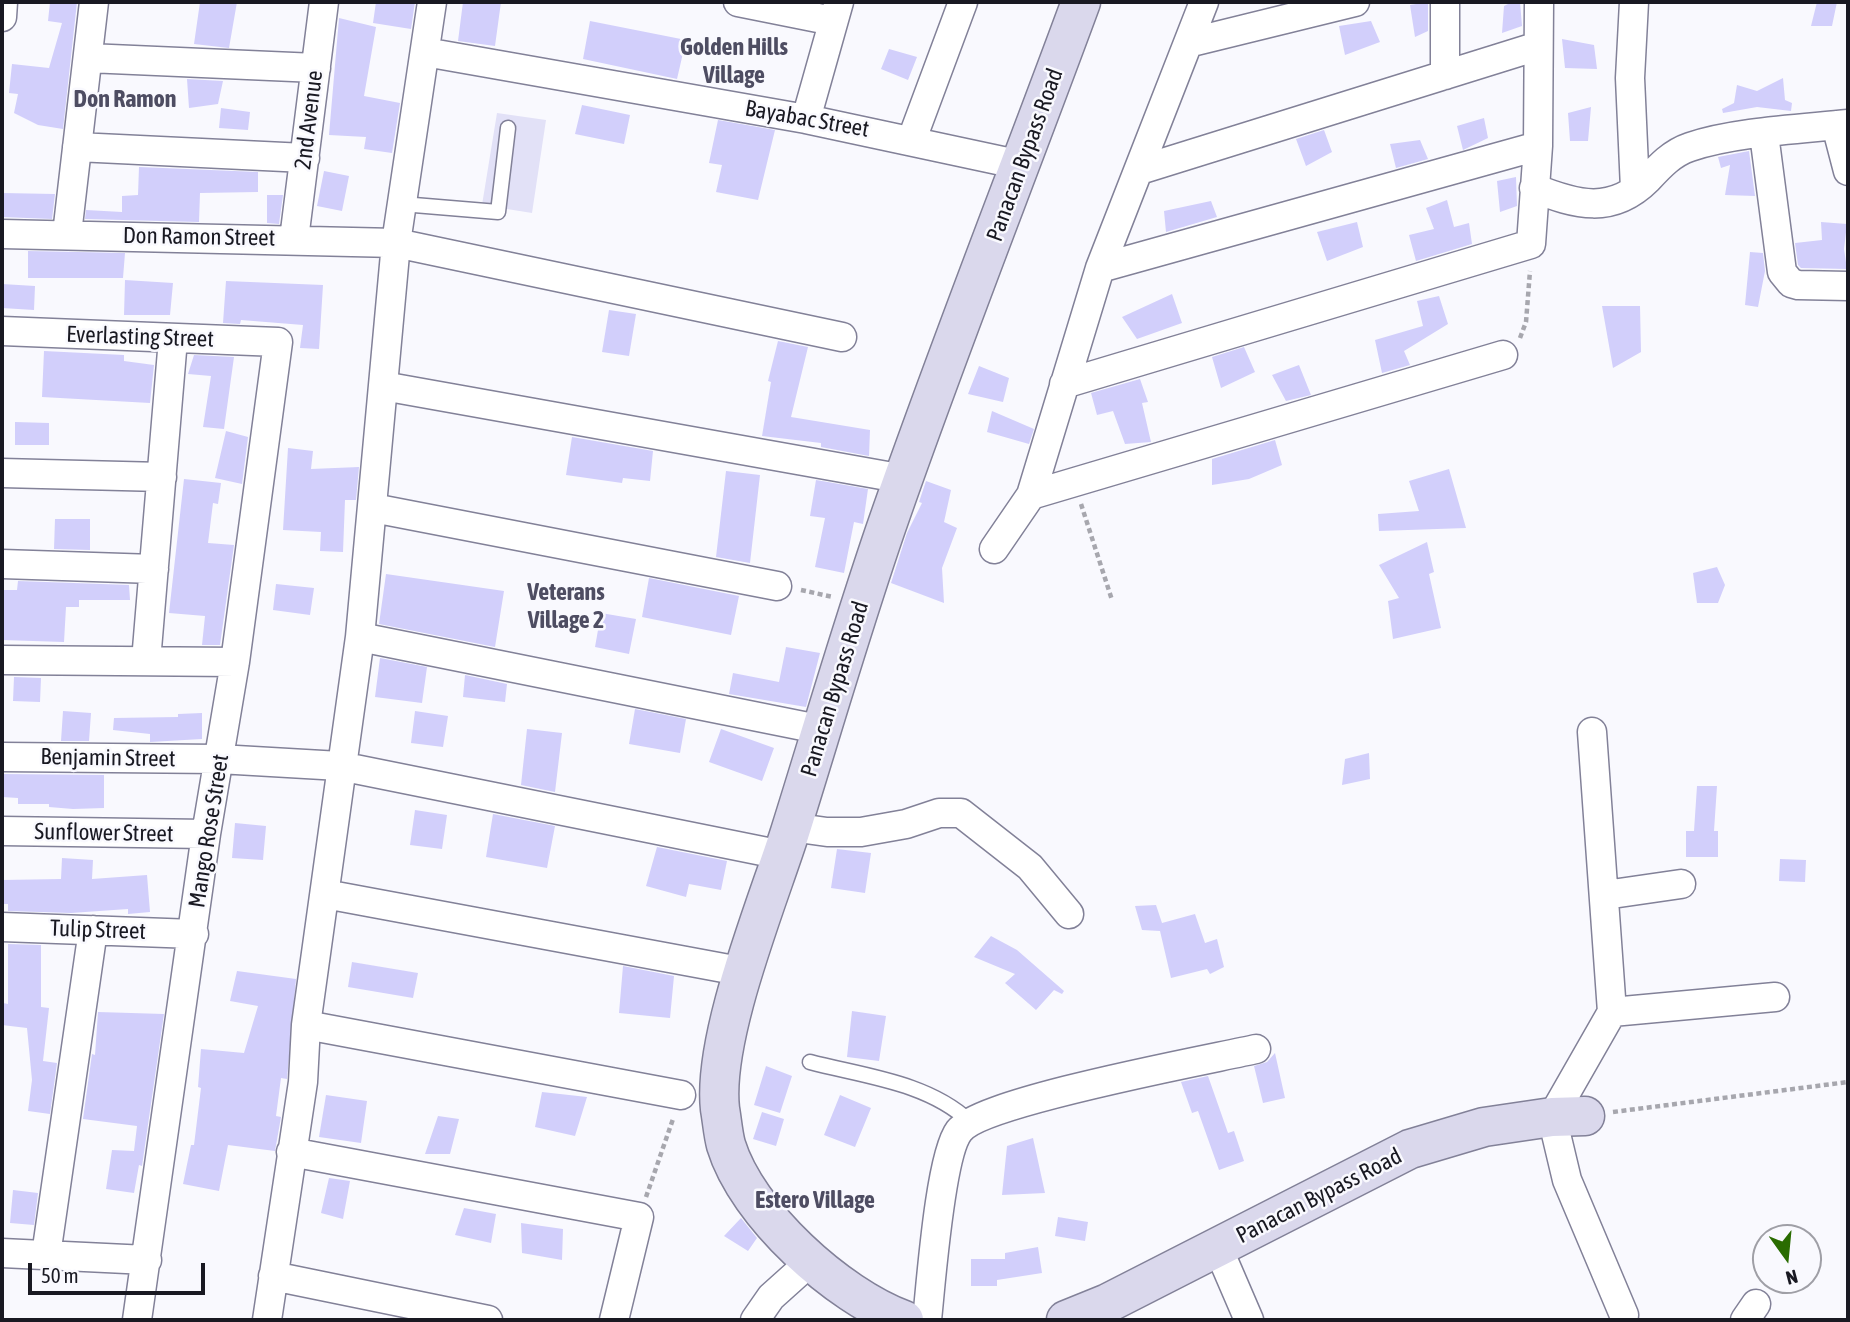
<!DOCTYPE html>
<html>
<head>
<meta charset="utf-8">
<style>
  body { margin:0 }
  #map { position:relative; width:1850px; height:1322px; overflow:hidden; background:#f9f9fe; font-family:"Asap Condensed",sans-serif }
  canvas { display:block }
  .frame { position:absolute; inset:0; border:4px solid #191922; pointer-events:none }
  .north { position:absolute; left:1752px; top:1224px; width:70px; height:70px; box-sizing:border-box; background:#f9f9fe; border:2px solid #9f9fa6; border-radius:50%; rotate:165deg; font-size:19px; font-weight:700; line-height:28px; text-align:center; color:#191922 }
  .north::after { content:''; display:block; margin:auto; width:24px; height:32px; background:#2a6c01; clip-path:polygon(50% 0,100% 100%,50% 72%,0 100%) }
  .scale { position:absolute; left:28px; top:1263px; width:177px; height:32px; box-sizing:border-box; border:4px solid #191922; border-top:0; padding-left:9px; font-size:21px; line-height:24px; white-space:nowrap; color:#191922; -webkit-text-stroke:5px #f9f9fe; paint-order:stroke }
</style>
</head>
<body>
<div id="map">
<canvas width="1850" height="1322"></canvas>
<div class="frame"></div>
<div class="north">N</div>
<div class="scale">50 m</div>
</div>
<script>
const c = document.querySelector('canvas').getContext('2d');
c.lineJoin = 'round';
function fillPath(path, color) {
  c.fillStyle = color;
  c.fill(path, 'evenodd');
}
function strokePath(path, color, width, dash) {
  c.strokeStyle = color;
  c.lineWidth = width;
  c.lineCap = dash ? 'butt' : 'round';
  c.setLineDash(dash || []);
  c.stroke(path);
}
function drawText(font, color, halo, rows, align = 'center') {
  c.font = font + ' "Asap Condensed",sans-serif';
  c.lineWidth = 5;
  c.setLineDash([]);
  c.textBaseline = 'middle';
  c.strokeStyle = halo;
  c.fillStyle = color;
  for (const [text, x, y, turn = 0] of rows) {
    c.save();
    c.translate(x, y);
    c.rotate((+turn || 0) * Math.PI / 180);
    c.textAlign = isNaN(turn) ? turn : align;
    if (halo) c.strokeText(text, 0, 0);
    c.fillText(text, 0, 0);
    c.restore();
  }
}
fillPath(new Path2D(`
  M497,113L546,120L532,213L482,205Z`), '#e2e1f7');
fillPath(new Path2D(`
  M50,2H77L63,129L38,125L14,113L18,94L9,93L12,64L49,68L62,23L48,21Z
  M200,2H237L229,48L194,44Z
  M376,2H415L411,29L373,23Z
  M463,2H501L495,46L458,41Z
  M1428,2V31L1415,37L1410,5Z
  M1512,2H1520L1522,26L1502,33L1504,6Z
  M1817,2H1837L1832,26H1811Z
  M339,18L376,27L364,96L400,103L392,153L364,149L366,137L329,135Z
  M590,21L686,40L677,79L583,59Z
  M1371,21L1380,42L1345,55L1339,26Z
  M1562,39L1594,45L1597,69L1565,68Z
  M889,49L917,57L908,80L881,69Z
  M1783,78L1785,100L1792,103L1791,111L1757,107L1723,113L1722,109L1734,103L1737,85L1757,91Z
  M187,79L223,81L218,104L189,108Z
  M582,105L630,115L624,144L575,134Z
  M1591,107L1588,141H1570L1568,113Z
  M221,108L250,112L248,130L219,128Z
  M1484,118L1488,138L1463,150L1457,126Z
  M718,120L775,130L758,200L716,192L722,165L709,163Z
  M1324,130L1332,152L1306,166L1296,139Z
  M1420,140L1428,159L1396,168L1390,144Z
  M1749,151L1755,196L1725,195L1730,165L1721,168L1718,157Z
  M139,167L258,172V192L200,193L199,222L85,219L86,210L122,212V196L138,195Z
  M324,171L349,176L342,211L317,206Z
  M1516,177L1517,206L1500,212L1497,181Z
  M2,193L55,194L52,219L2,217Z
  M267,195H283L279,224L267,223Z
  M1447,200L1454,227L1469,223L1472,244L1416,261L1409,235L1434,229L1426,208Z
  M1211,201L1217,217L1166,232L1164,211Z
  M1357,222L1363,247L1327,261L1317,232Z
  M1821,222L1847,224L1844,249L1847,269L1801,268L1798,265L1795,243L1822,240Z
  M28,251L125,253L123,278H28Z
  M1750,252L1763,253L1765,271L1758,307L1745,305Z
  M125,280L173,283L170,315H124Z
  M226,281L323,285L319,349L300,348L303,325L241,320L240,324L223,323Z
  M2,284L35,286L34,310L2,308Z
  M1172,294L1182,323L1137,339L1122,317Z
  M1439,296L1448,324L1404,351L1410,365L1382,373L1375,340L1423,326L1417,301Z
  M1602,306H1640L1641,352L1613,368Z
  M609,310L636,314L629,356L602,352Z
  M778,341L808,347L791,417L870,430L869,456L821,447V443L762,436L771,382L768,381Z
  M1244,347L1255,372L1221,388L1212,357Z
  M44,351L124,355V361L154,365L150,403L42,397Z
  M194,355L234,357L224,429L203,427L211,376L188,374Z
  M1299,365L1311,395L1286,401L1272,375Z
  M979,366L1009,378L1003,402L968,394Z
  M1140,379L1148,402L1142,403L1151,442L1125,444L1113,411L1097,415L1091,393Z
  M992,411L1034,429L1029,444L987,432Z
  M15,422L49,423V445H15Z
  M226,431L248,437L242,484L215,478Z
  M572,437L653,451L650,481L623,478L622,483L566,475Z
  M1275,440L1282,465L1249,479L1212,485V459Z
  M288,448L313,451L311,469L359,467L356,500H345L343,552L320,551L321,532L283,530Z
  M1449,469L1466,528L1379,531L1378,514L1419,511L1409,481Z
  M726,471L760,475L750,563L716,557Z
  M184,479L221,483L218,504L213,503L208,543L234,545L220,645H202L205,616L169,613Z
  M816,480L868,489L863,524L854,522L844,573L815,567L825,518L810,516Z
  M926,481L951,490L944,522L957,528L942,568L944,603L891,583L907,533L922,503L919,502Z
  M55,519H90V550L54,549Z
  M1427,542L1434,572L1429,574L1441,628L1393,639L1388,601L1399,598L1379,565Z
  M1717,567L1725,585L1718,603H1697L1693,573Z
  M386,574L504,591L495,647L379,624Z
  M649,578L739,596L731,635L642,617Z
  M18,581L129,585L130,600H79V607H66L64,642L2,640V590H17Z
  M276,584L314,588L310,615L273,610Z
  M601,613L636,619L629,654L595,647Z
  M786,647L820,653L806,707L729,694L733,673L779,682Z
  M380,658L427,667L422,703L375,697Z
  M465,675L507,684L505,702L463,697Z
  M14,677L41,678L40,702L13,701Z
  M635,709L686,719L680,753L629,744Z
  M63,711L91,713L89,741H61Z
  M415,711L448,716L443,747L411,743Z
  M202,713V739L150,742V734L113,730L114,718L178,717V714Z
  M527,729L562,733L555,792L521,785Z
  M721,729L774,748L762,781L709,762Z
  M1369,753L1370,779L1342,785L1345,759Z
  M2,774L104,775V808L73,809L49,807V804H18V798L2,797Z
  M1697,786H1717L1714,831H1718V857H1686V831H1694Z
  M415,810L447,815L442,849L410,845Z
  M493,814L555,826L547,868L486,857Z
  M235,823L266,826L263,860L232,858Z
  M657,847L727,861L721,890L689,884L686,897L646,886Z
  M837,849L871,853L865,893L831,888Z
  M62,858L93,860L92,879L147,875L150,912L128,914V909L71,913L8,911V904H2V880L61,879Z
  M1780,859L1806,860L1805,882L1779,881Z
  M1156,905L1162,923L1195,914L1205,943L1217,939L1224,967L1210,974L1207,969L1171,978L1160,931L1142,930L1135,906Z
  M991,936L1017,950L1064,991L1062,994L1054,990L1036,1010L1005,983L1015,974L974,957Z
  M8,944L41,945V1007L49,1008L43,1061L57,1063L50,1114L28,1111L32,1080L27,1028L2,1025L3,1003L8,1004Z
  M352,962L418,973L413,998L348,987Z
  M623,966L674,976L670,1018L619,1013Z
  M237,971L296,979L287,1079L281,1078L276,1116L281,1117L275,1151L228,1145L219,1191L183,1184L191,1145H194L201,1088L198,1087L201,1049L244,1053L258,1006L230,1001Z
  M852,1011L886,1016L879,1061L847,1057Z
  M98,1012L164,1014L142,1166L139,1165L134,1193L106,1189L112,1150L134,1151L137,1126L83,1119L92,1054L95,1055Z
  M1275,1053L1285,1098L1263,1103L1254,1066L1267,1062Z
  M766,1066L792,1076L780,1113L754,1105Z
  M1208,1076L1228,1133L1234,1131L1244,1161L1219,1170L1198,1111L1192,1113L1181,1082Z
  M542,1092L587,1097L575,1136L535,1127Z
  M326,1095L367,1101L361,1143L319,1137Z
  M840,1095L871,1108L855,1147L824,1135Z
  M762,1112L784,1119L776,1146L753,1139Z
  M438,1116L459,1119L450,1154H425Z
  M1033,1138L1045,1193L1002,1195L1007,1146Z
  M329,1178L350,1181L343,1219L321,1213Z
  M13,1190L38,1193L34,1225L10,1223Z
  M464,1208L496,1214L491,1243L455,1235Z
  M1058,1217L1088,1222L1085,1241L1055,1236Z
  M741,1218L757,1238L748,1251L724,1236Z
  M521,1223L563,1229L562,1260L522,1253Z
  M1038,1247L1042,1273L997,1280V1286H971V1259H1005V1253Z`), '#d2cffb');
const lane = new Path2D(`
  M402,204L498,212L508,128
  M810,1062C863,1076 927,1082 969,1121`);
const street = new Path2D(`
  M738,2L833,21
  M1634,2L1630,78L1635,189
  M2,17L3,2
  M1188,43L1355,2
  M425,52L806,119L1021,165
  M88,58L316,68
  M1445,75V2
  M806,119L839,2
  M1836,125L1848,171
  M1764,134L1782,272L1791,283L1798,285L1848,286
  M912,139L963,2
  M77,147L305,158
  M1140,170L1538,46
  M1534,188C1576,205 1612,215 1648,179C1660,166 1672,153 1690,147C1734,132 1800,129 1848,124
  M2,234L396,243L842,337
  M67,234L94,2
  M294,239L324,2
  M1100,268L1538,146
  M2,331L278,342L235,662L206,834L137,1320
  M1064,384L1531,244L1538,146L1539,2
  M383,386L904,479
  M2,473L162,477
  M1031,495L1503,355
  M373,508L777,586
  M994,549L1031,495L1100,268L1204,2
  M2,564L154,569
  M360,637L823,730
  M2,660L235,662
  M146,661L173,339
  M1592,732L1612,1012L1552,1117L1567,1180L1624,1315
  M2,757L219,759L340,766L782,855
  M791,827L827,832H861L906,824L939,813H961L1030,867L1069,914
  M2,831L206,834
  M325,894L745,972
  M1605,895L1681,884
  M2,927L194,934
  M1612,1012L1775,997
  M306,1025L681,1095
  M291,1152L639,1217L614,1320
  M1218,1248L1249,1320
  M2,1253L147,1260
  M46,1255L93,930
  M273,1276L488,1320
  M267,1320L303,1082L306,1025L360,637L396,243L432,2
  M755,1320L771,1297L810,1262
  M927,1320C931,1283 940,1156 959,1131C982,1101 1207,1060 1256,1049
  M1745,1320L1756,1304`);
const secondary = new Path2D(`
  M904,1320C838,1296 747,1214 726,1145C723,1134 722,1120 720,1109C712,1037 767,904 790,832C822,730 852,626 887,525C948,349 1017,176 1081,2
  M1066,1320L1108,1303L1410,1149L1484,1127L1552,1117L1585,1116`);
strokePath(lane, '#828198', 17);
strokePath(street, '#828198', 31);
strokePath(secondary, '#828198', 41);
strokePath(new Path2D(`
  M1520,338L1526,322L1530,271
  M1081,504L1112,600
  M801,590L833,597
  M1613,1112L1848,1082
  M646,1197L673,1119`), '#a7a7ae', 4.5, [5, 3.5]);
strokePath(lane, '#fff', 14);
strokePath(street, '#fff', 28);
strokePath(secondary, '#dad8ec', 38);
drawText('23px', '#191922', '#f9f9fe', [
  ["Bayabac Street",807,119,10],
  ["2nd Avenue",309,120,-83],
  ["Panacan Bypass Road",1025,155,-70],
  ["Don Ramon Street",199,237,1],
  ["Everlasting Street",140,337,2],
  ["Panacan Bypass Road",835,689,-73],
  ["Benjamin Street",108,758,1],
  ["Mango Rose Street",209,831,-81],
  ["Sunflower Street",104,833,1],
  ["Tulip Street",98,930,2],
  ["Panacan Bypass Road",1319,1196,-27]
]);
drawText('bold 24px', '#4e4d62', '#f9f9fe', [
  ["Golden Hills",734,47],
  ["Village",734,75],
  ["Don Ramon",125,99],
  ["Veterans",566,592],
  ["Village 2",566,620],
  ["Estero Village",815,1200]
]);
</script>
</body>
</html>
